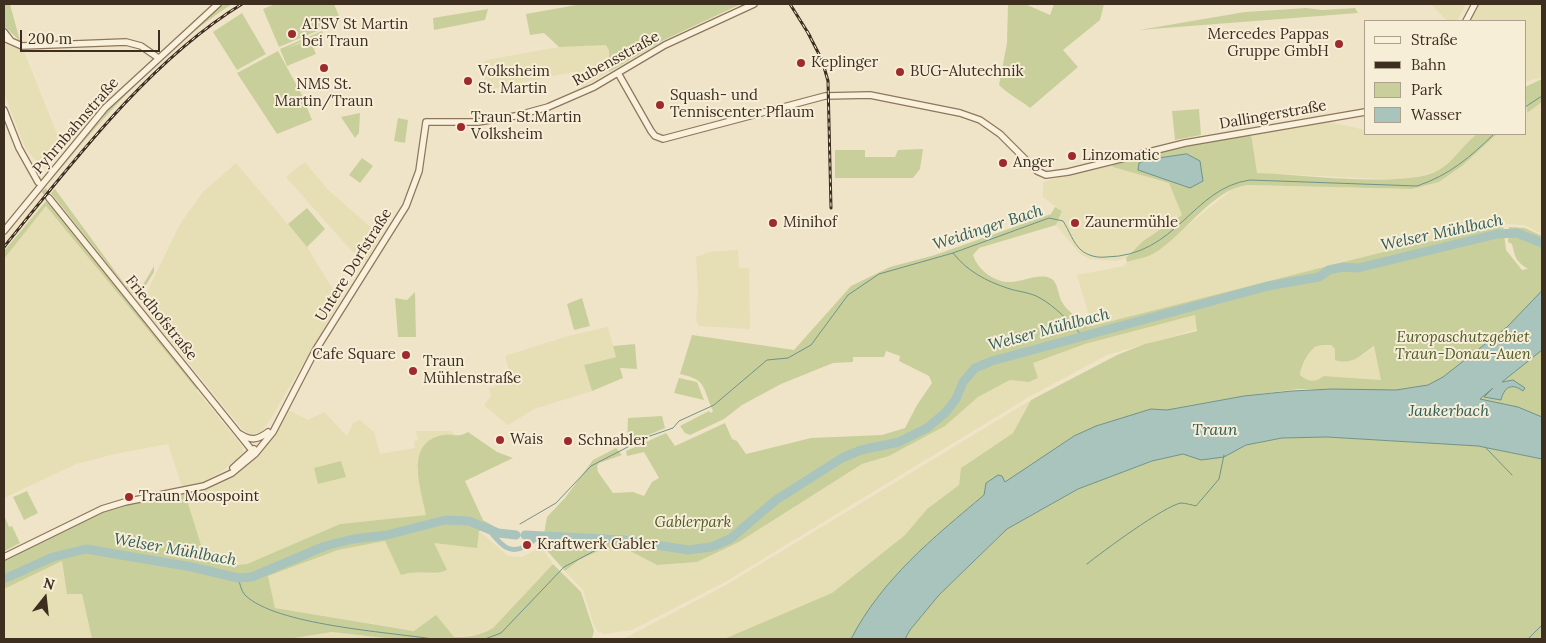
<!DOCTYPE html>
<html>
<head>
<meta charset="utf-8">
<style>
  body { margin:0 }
  #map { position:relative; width:1546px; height:643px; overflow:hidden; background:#f0e4c8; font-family:Lora,serif }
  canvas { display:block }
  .frame { position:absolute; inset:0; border:5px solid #3d2e20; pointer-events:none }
  .legend { position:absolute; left:1364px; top:20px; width:162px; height:115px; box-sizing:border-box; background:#f7eed8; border:1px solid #ada18e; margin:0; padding:6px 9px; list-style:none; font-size:15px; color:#3d2e20 }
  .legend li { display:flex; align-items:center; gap:10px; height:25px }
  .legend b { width:25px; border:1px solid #ada18e }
  .north { position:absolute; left:20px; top:573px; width:50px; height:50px; -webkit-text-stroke:4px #f7eed8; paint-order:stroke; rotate:16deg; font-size:14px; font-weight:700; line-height:20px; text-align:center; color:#3d2e20 }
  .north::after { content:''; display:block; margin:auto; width:18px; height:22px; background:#3d2e20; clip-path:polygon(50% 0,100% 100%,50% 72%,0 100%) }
  .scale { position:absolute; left:20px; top:30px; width:140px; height:22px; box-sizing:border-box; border:2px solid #3d2e20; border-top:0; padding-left:6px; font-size:15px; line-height:18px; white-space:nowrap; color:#3d2e20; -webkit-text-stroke:4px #f7eed8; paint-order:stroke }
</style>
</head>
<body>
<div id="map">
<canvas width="1546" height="643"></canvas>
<div class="frame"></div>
<ul class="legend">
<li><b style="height:6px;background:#faf1dc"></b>Straße</li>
<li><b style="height:6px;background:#3d2e20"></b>Bahn</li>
<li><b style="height:14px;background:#c9cf9b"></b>Park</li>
<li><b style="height:14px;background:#a9c4bc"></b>Wasser</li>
</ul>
<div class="north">N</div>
<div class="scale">200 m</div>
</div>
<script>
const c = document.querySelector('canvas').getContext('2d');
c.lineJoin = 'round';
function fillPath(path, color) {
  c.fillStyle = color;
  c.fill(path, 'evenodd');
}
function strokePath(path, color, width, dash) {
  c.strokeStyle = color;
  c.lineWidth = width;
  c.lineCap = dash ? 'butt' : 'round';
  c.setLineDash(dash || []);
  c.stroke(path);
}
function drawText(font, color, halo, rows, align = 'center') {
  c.font = font + ' Lora,serif';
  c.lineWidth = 4;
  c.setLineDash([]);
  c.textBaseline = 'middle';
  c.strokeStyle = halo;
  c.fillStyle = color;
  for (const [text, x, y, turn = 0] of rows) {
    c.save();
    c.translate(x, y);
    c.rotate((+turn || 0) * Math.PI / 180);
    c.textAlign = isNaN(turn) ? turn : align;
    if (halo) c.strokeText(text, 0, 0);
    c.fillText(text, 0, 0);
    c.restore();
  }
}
fillPath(new Path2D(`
  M1431,4H1466L1457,21H1447Z
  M1479,4H1542V77L1525,82V21H1470Z
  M4,44L23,49L63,149L45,167L39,165L25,147L4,93Z
  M602,44L608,46L609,50V72L581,88L577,71L487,90L482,64L486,60L559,47Z
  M1542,102V234L1524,225L1509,224L1383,252L1092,326L1077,275L1124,266L1127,262L1151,255L1235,187L1247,185L1412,189L1439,182L1462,166L1497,134H1525V114Z
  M1330,122L1365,130V134H1477L1456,157L1438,171L1406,180L1256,173L1251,134Z
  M305,162L328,190L381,236L366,261H362L340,238L286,177Z
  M236,163L307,247L340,301L270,420L261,432L252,435L243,430L143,307L144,298L180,224L203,192Z
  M1111,163L1113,167L1169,183L1182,215L1143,241L1126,258L1116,261L1089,259L1080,254L1056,225L1062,211L1043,197V182Z
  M46,206L242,446L243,451L239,457L221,472L203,482L182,487L168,444L115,454L76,464L4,498V259Z
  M738,250L739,268H749L750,329L699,326L696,320L698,293L696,257L709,252Z
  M1425,267L1513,275L1520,274L1522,269L1526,274L1520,280L1503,284L1420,281L1369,286L1279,306L1107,355L1029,397L725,582L632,630L604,634L597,631L593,623L583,590L565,571L579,560L605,548L630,551L657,565L697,562L739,542L862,464L889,456L945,426L978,397L1010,380L1029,382L1038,378L1032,363L1085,344L1282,292L1360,275Z
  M608,327L616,357L584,365L592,391L534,409L508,425L484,405L491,396L489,388L512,381L505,356L568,336Z
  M1384,340L1394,381L1324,376L1319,380L1312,382L1300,375V369L1312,349L1319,346L1331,345L1335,349L1361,356Z
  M1031,400L1013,433L961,468L959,485L927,509L905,535L832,593L724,639H623L726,585Z
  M287,409L308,420L324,412L347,436L353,423L360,420L374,432L380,454L415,448L414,441L418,440L416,431H450L458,437L450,435L430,440L423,448L417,471L426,515L340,524L247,564L225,566L202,548L185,494L209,487L227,478L251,461Z
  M479,531L508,556L522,557L541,547L553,564L493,628L484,634L454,637L275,608L268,576L338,550L385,541L414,571L436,574L434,543Z
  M62,561L67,594H82L92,639H4V589Z
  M332,632L393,639H288Z`), '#e6deb5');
fillPath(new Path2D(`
  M4,4H10L20,41L4,26Z
  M222,4H232C162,49 104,117 51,180L49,179L84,136L102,119L107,110Z
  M275,4H334L341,21L279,47L263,9Z
  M582,4H741L664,40L609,72V50L606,45L559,47L544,33L530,35L526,14Z
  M1008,4H1025L1050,15L1054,4H1104L1100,20L1063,50L1078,67L1030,108C1019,99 1009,95 999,85L1007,43Z
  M1306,8L1323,10L1355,8L1358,13L1139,30L1245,12Z
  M488,9L485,20L434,30L433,18Z
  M242,13L266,54L237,70L213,32Z
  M322,31L323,33L287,48L310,40L316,54L287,66L280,49Z
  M278,51L302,95L312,120L277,134L237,73Z
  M1542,79V102L1527,113L1525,87Z
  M1199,109L1201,135L1175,140L1172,111Z
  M360,113L359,133L355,138L341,117Z
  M398,118L408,120L405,143L394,141Z
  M1251,134L1257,173C1297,174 1408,189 1439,170C1454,161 1463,145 1477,134H1497L1462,166L1439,182L1412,189L1247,185C1211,190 1185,235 1153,254C1146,258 1135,259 1127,262L1126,258L1143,241L1182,215L1169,183L1113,167L1111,163L1186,145Z
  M923,149L920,169L913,178H835V150H865V157H895L898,150Z
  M362,158L373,166L360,183L349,175Z
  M55,189L126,286L137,291L141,288L154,266V272L140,295L132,293L126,287L51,193Z
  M46,201L198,387L197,390L46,206L4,259V251Z
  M1055,207L1062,211L1056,225L979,248L973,255C978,270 993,281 1008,282C1022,283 1036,273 1050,278C1058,281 1058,295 1062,302C1068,313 1081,320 1092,326L1383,252L1503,225L1506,250L1522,270L1528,269C1515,260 1516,259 1512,244L1508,242L1509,227L1525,228L1542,236V434L1383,391L1299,389L1244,396L1167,410L1151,409L1074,436L1005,483L1003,480H994L986,483L984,495C933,538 882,579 851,639H724L832,593L905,535L927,509L959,485L961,468L1013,433L1031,400L1117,355L1145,344L1197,331L1195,315L1085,344L1033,363L1038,378L1029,382L1010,380L978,397L945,426L889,456L862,464L739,542L697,562L657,565L630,551L605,548L579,560L565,571L542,545L547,517L565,498L593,460L616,448L622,455L599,463L597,466L598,472L613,493L633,492L644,496L652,482L659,478L644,452L627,456L626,451L666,433L675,446L725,423L732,439L737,441L746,454L811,438L882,435L905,428L917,405L932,383L929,376L899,361L900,356L886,351L884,357H853V362L833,363L781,384L742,405L724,419L690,435L685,433L680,426L709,411L711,413L713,411C702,388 708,380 680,374L692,335L794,350L851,286L890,267L935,255L1051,214ZM1331,345L1335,349V360C1352,366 1362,354 1374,346L1381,380L1324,376C1315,383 1309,382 1300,375C1300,367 1309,351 1315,347C1320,345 1326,345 1331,345Z
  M307,208L325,229L307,247L288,224Z
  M415,292L416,337H398L395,298L407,300Z
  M582,298L590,326L574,330L567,304Z
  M635,344L637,369L620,368L623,378L592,391L584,365L616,357L613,346Z
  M679,378L697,382L704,400L674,393Z
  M662,416L665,428L627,444L628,418Z
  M468,432L497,452L513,458L465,481L483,520L497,528L479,531L477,548L434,543L447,570C429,577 421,568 401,575L385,541L338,550L268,576L275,608L414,631L436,615L454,637C469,637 480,636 493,628L553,564L581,592L594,631L592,639H393L332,632L288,639H92L82,594H67L62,561L4,589V561C38,542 73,521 110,509C135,501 160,498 185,494L202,548L225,566L247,564L340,524L426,515C422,491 404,446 439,436C452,432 455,439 468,432Z
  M1327,437L1478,446L1542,459V639H905L910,630L939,595L1007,529L1078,489L1152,461L1183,454L1201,460L1226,456L1246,445L1282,438Z
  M341,461L346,477L318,484L314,468Z
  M27,491L38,513L24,520L13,497Z
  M4,515L9,527L12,526L20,543L5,551Z`), '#c9cf9b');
const water = new Path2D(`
  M1187,154L1200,161L1203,181L1190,188L1138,170L1139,163L1146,160Z
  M1542,291V350L1502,382L1513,380L1525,388L1523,391C1511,382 1504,388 1501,400L1484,397L1493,388L1480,399L1518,407L1542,417V459L1478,446L1327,437L1282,438L1246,445L1224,457L1201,460L1183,454L1152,461L1078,489L1007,529L939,595L910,630L905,639H851C882,579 933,538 984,495L986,483L998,475L1002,476L1005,482L1074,436L1096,426L1151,409L1167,410L1244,396L1292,391L1332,389L1396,390L1428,385L1443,377L1507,327Z`);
fillPath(water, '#a9c4bc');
strokePath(water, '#6f938a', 1);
strokePath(new Path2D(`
  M1525,107L1542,96
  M953,253C967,271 986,281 1007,288C1018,292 1030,292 1040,298C1056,307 1071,323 1083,337
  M1485,447L1512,475
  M520,524L556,503L591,466L647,437L673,428L679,421L714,405L767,360L788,358L811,345L848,295L879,274L953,253L1049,218L1063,221C1069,230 1073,243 1081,250C1088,256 1098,258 1106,257C1177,256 1192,188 1250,180L1417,186C1450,175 1470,157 1494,134
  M485,526L498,529
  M1087,564C1102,552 1164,506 1181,503C1185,503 1192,505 1196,506L1219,479L1224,455
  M238,578C240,583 241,591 245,595C275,625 388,632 433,639
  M485,639L501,633L564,567L596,550L600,546V540
  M1528,639L1542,625`), '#6f938a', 1);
strokePath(new Path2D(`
  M485,526C498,539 505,556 524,547
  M529,544L540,535`), '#a9c4bc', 5);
strokePath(new Path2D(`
  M525,535L624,540L688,550L711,547L730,539L776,500L842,458L861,450L899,442L927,428L945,413L956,399L963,382L975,368L992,361L1268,286L1319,277L1329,270L1343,267L1358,268L1497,234L1517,233L1542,243
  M4,579L53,557L86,549L192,567L238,578L252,577L325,546L353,539L387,535L445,520L469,521L498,533L516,535`), '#a9c4bc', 9);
strokePath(new Path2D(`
  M39,183L49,198`), '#ccc0a6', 5.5, [5.5, 3]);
const minor = new Path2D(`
  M1466,21L1475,4
  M4,32L11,41
  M4,38L22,46L126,42L141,46L157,57
  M618,73L651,131L655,136L663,139L825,96L870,95L960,113L980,120L1000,134L1037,171L1046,175L1068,172L1185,143L1365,112
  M4,110L19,148L38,182
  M49,198L255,454
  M4,231L105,108L218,4
  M240,434C251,441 258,440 268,432
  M233,468L254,449
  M4,557L102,509L125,502L204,486L232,473L255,454L273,432L315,351L406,206L419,171L426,122H478L515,116L548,107L594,87L665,45L754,4`);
strokePath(minor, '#8d765c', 8);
strokePath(minor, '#faf1dc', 5.5);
const rail = new Path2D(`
  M790,4L810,36
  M807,31L822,60L828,81L831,208
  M4,247C72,163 149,61 242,4`);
strokePath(rail, '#3d2e20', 3);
strokePath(rail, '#f7eed8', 1, [4]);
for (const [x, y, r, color] of [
  [292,34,5,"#9e2a2b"],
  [1339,44,5,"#9e2a2b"],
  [801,63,5,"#9e2a2b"],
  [324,68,5,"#9e2a2b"],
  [900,72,5,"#9e2a2b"],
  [468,81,5,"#9e2a2b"],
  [660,105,5,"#9e2a2b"],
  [461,127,5,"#9e2a2b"],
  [1072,156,5,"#9e2a2b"],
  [1003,163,5,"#9e2a2b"],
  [773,223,5,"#9e2a2b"],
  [1075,223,5,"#9e2a2b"],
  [406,355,5,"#9e2a2b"],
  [413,371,5,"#9e2a2b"],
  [500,440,5,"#9e2a2b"],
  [568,441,5,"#9e2a2b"],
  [129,497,5,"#9e2a2b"],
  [527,545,5,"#9e2a2b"]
]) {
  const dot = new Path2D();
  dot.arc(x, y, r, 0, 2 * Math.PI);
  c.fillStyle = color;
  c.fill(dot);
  strokePath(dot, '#f7eed8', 2);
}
drawText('15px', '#3d2e20', '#f7eed8', [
  ["ATSV St Martin",302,25],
  ["bei Traun",302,42],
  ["Mercedes Pappas",1329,35,"right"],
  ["Gruppe GmbH",1329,52,"right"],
  ["Keplinger",811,63],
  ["Volksheim",478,72],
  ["St. Martin",478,89],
  ["BUG-Alutechnik",910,72],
  ["NMS St.",324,85,"center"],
  ["Martin/Traun",324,102,"center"],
  ["Squash- und",670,96],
  ["Tenniscenter Pflaum",670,113],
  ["Traun St.Martin",471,118],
  ["Volksheim",471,135],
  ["Linzomatic",1082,156],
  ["Anger",1013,163],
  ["Minihof",783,223],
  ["Zaunermühle",1085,223],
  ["Cafe Square",396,355,"right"],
  ["Traun",423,362],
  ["Mühlenstraße",423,379],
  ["Wais",510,440],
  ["Schnabler",578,441],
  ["Traun Moospoint",139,497],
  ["Kraftwerk Gabler",537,545]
], 'left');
drawText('15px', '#3d2e20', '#f7eed8', [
  ["Rubensstraße",616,59,-29],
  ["Dallingerstraße",1273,115,-10],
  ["Pyhrnbahnstraße",76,126,-49],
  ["Untere Dorfstraße",354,265,-58],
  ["Friedhofstraße",161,318,51]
]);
drawText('italic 15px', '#4d5a26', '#f7eed8', [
  ["Europaschutzgebiet",1463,338],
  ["Traun-Donau-Auen",1463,355],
  ["Gablerpark",693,523]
]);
drawText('italic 16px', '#2f5d5a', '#f7eed8', [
  ["Weidinger Bach",988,228,-18],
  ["Welser Mühlbach",1442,233,-12],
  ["Welser Mühlbach",1049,330,-15],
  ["Jaukerbach",1449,411],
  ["Traun",1215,430],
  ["Welser Mühlbach",175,550,10]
]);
</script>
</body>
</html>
